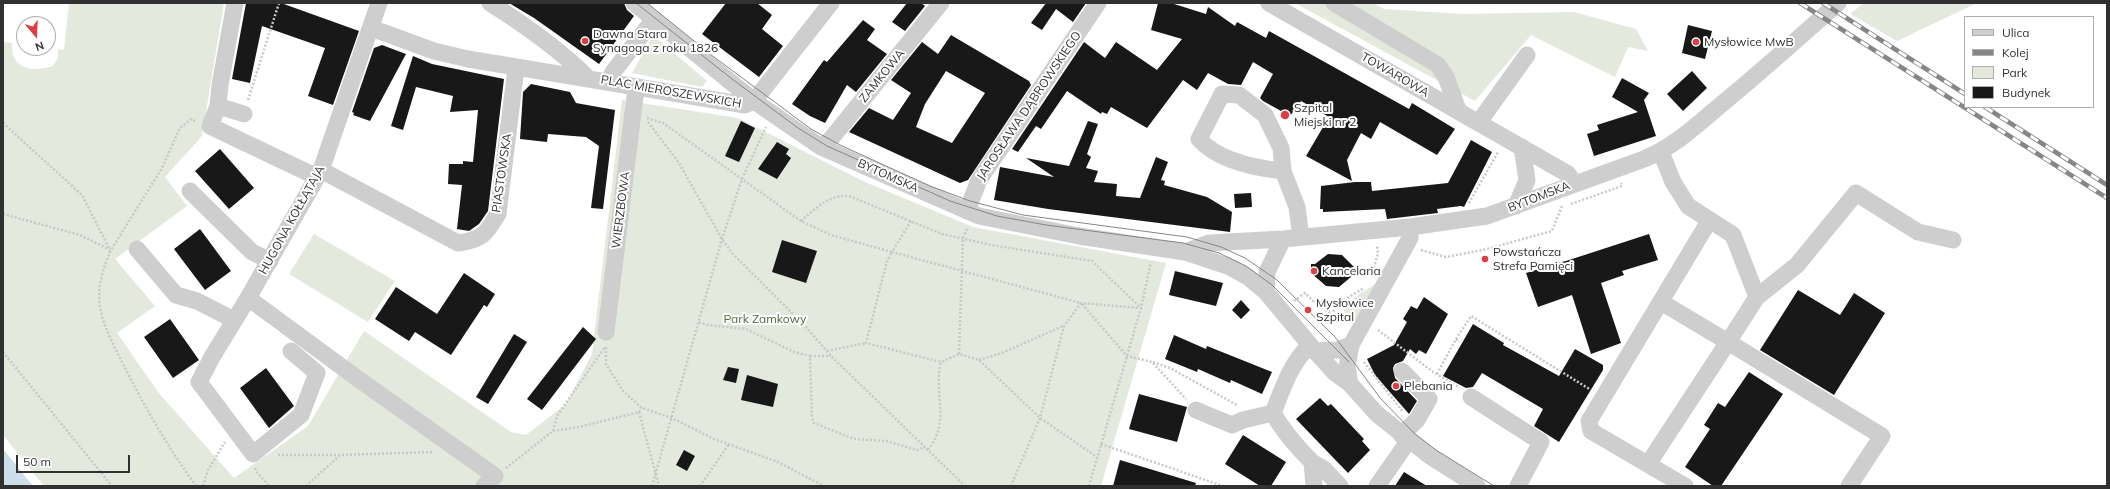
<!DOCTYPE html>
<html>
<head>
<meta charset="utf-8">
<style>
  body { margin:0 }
  #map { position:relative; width:2110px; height:489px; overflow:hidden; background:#fff; font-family:Mulish,sans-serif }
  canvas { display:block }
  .frame { position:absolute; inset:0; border:4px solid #313131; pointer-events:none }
  .legend { position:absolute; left:1964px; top:16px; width:130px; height:92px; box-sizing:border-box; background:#fff; border:1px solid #adadad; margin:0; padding:5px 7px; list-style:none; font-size:12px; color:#313131 }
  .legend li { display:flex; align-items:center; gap:8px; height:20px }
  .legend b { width:20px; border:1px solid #adadad }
  .north { position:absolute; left:16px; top:16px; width:40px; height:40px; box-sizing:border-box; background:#fff; border:1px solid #adadad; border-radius:50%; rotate:161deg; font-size:11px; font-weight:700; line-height:16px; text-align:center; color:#313131 }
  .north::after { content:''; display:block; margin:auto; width:14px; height:18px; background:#db3f43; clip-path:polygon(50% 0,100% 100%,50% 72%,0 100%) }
  .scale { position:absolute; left:16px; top:455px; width:114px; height:18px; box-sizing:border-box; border:2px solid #313131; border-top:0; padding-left:5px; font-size:12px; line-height:14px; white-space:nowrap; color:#313131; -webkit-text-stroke:3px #fff; paint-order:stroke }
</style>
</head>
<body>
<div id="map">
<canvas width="2110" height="489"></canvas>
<div class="frame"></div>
<ul class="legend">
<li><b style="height:5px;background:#cecece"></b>Ulica</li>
<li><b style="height:5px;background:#868686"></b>Kolej</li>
<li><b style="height:11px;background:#e3e9dd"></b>Park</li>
<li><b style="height:11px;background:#181818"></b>Budynek</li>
</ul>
<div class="north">N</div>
<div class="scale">50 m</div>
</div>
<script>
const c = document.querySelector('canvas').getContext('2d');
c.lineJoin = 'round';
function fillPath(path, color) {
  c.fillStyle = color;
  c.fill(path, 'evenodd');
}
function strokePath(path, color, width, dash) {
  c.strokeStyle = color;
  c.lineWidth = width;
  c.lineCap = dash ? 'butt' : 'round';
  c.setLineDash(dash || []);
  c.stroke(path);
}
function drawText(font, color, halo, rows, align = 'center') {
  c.font = font + ' Mulish,sans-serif';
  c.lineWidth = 4;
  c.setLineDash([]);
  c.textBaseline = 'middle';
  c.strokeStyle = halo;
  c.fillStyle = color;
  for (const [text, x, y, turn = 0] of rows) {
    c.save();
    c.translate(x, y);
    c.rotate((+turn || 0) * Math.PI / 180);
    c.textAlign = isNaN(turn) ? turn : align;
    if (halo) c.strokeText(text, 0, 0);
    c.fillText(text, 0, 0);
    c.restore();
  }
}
fillPath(new Path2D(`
  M69,3H224L202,136L165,177L187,206L115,259L155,306L117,333L158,392L234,478L308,426L364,331L511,432L526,435L566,404L592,354L622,100L738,118L865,182L973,227L1166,263L1101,486H44L3,435V42L12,43C10,69 32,73 53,66L58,58V49L64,50Z
  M1295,3H1373L1384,9L1463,14L1574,12L1636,29L1648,51L1628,47L1615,77L1531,35L1475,101Z
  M1864,3H1977L1897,41L1850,14Z
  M653,35L707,81L702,87L632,73Z
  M314,234L395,281L368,322L289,274Z
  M1378,282L1356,323L1348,317L1342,308L1343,305Z`), '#e3e9dd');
fillPath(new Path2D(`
  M3,449L33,486H3Z`), '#cddeeb');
fillPath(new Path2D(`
  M246,3H281L359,31L333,105L308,96L325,48L262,26L250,83L232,79Z
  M509,3H624L627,10L634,16L599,64L534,18Z
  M726,3H757L772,15L762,29L783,46L759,77L702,34Z
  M907,3H921L925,6L905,31L892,22Z
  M1046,3H1086L1073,22L1056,9L1042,30L1031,23Z
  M1158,3H1171L1206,14L1208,7L1235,26L1237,22L1266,38L1269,31L1409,109L1412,103L1455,129L1437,155L1380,122L1371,139L1361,133L1347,160L1352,181L1306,156L1329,117L1301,101L1290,116L1263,101L1260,98L1273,74L1253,62L1241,85L1228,84L1208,73L1197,90L1183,80L1147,128L1111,107L1107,114L1102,112L1101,114L1067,91L1041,129L1036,126L1018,152L1012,149L1084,42L1105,58L1116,42L1157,70L1182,39L1151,30Z
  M863,20L875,29L867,40L887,54L856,92L847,85L825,123L810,116L792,104L824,60L827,62Z
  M1688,25L1712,31L1705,59L1682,53Z
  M951,35L1029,81L1031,85L968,180L960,183L849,132L869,108L893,120L911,93L891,80L922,42L938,54ZM946,71L985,93L952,143L916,127L925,104Z
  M382,45L406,54L370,121L353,115L354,113L352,112L374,48Z
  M413,56L432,64L504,79L488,211L479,224L469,231L457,229L462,185L448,184L449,164H463V161L473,162L478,110L450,112L453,96L416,87L403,130L391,126Z
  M1692,71L1707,88L1683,111L1667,94Z
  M1622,78L1649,93L1644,100L1656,136L1594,156L1587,134L1599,130L1597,125L1638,112L1612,97Z
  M531,84L570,92L576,103L615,110L603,209L591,208L599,146L586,137L548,134L547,142L520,139L523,92Z
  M741,121L755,128L739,162L725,156Z
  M1088,121L1098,124L1087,154L1091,157L1086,168L1098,171L1094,182L1117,184L1116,196L1140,198L1156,157L1168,162L1161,180L1165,181L1164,185L1207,197L1232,212L1230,232L1048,209L994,200L1000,167L1054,177L1026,158L1069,166Z
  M1471,140L1492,152L1464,207L1461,206L1437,209L1438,213L1387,219L1385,209L1323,212V209H1320L1321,186L1355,182H1371L1372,191L1448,183Z
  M777,142L789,149L786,154L791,158L777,179L758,169Z
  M220,149L254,188L229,209L195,171Z
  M1251,193L1252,207L1235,208L1234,194Z
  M200,229L231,271L205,290L174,249Z
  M1649,234L1658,260L1622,271L1624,275L1601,283L1621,343L1591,354L1572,295L1538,307L1526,273L1539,269L1538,267L1566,261Z
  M782,240L817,251L806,283L772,272Z
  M1328,254L1342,255L1358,271L1339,287L1326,286L1311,273V264H1315Z
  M1175,271L1223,283L1216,306L1169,295Z
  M464,273L495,294L487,307L484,305L451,355L415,332L409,341L375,319L396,287L437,314Z
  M1798,290L1840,315L1854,293L1885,313L1834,395L1760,350Z
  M1424,297L1448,314L1426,354L1419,350L1416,354L1410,349L1403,361L1395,364L1393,368L1395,378L1417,401L1409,414L1375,375L1367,359L1394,345L1407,322L1403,319L1411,306L1417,309Z
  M1241,300L1250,310L1241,319L1232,310Z
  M170,319L199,360L173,378L144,337Z
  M1473,324L1504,343L1503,345L1559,376L1575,349L1603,365V370L1559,442L1534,426L1543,409L1482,373L1473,387L1466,388L1443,376Z
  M583,327L596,339L542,410L527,399Z
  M514,334L527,342L488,404L476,397Z
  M1174,335L1206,349L1207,346L1272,372L1262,394L1231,380L1230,383L1198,369L1197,372L1165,359Z
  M728,367L739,369L736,383L723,380Z
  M266,368L294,406L269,428L240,388Z
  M1749,372L1783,394L1721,486H1713L1685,467L1710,429L1704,425L1718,403L1725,407Z
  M747,375L778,384L773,407L741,400Z
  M1139,394L1187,407L1177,442L1129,429Z
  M1320,398L1328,406L1331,404L1364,439L1362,441L1370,450L1348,473L1296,419Z
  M1243,435L1286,462L1271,486H1260L1225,464Z
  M684,450L695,456L687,471L676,465Z
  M1120,460L1196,483L1195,486H1113Z
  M1404,472L1427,486H1395Z`), '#181818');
strokePath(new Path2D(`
  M248,100L279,3
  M647,118L663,123L801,221L831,235L892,252L887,261L866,343L941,362L959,354L979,360L1040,418L1097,457
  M195,121L191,119L180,128L162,168L111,250C103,268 97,287 100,307C103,325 113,344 121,360C143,404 167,446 196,486
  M648,122L679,163L722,239L732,253L807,328L831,356L965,486
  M3,123L82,195L110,250
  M1469,203L1498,152
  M1571,204L1622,186L1621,183
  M3,214L80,235L110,250
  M801,221C816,208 828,195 849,196L942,234L991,245L1092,261L1141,308L1081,303
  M911,221L892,252L1081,303L1064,326L1040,418L1011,486
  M1421,250L1446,257L1483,250L1552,231L1562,206
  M1374,268L1378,253L1377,246
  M1356,270L1373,272
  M1294,301L1305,293L1315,303L1345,323
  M1082,304L1127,356L1152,362L1186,399
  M1331,315L1339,303L1364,288
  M699,322L707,325L746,329L794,352L810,356L812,418L814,423L854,439L886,441L917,450L925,447
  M1378,330L1433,372L1460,388
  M1456,339L1471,316L1591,390
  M606,347V364L623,391L642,408L672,418L714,439L778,462L824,486
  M827,351L866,343
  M3,352L112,486
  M959,354L963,238L968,227
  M810,356H831
  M979,360L1002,353L1063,326
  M1153,362L1170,368L1237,405
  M1364,362L1403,412
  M1437,374L1456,339L1460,342
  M639,412L659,486
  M553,431L557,416L605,347
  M1101,444L1223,486
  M928,450C951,421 933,394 941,362
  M278,455H339
  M255,468L256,471L269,486
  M506,468L553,431L579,427L639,412L642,408
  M203,486L208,470L225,442
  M306,486L340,455L434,452
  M652,486L722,239L742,179L766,127
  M700,486L729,444
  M1089,486L1141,308L1151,262`), '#c8c8c8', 2.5, [2, 2]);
strokePath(new Path2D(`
  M490,3C525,25 558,48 587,77
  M634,3L754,101L821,147L979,216L1079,236L1185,252L1230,267L1248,277L1266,292L1315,351L1335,373L1350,384L1377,414L1430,456L1477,486
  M1269,3L1568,174L1575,184
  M1334,3L1438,65L1446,77L1458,110
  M371,28L434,51L468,59L745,105L754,101L831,3
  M609,81L613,72L654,19
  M218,106L220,85L235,3
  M244,114L218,106L210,126L317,177
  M1479,122L1527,55
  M821,147L830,140L941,3
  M1661,152L1673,182L1688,206L1733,235L1757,297
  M321,170L458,243C482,240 486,234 498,214L516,68
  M1283,171C1255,168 1218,161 1199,139L1222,94L1239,95L1265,115L1281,148L1283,171L1297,207L1301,237
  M190,191L252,252L270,261
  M1516,206L1527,180L1522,147
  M967,211L979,180L1098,3
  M137,249L176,295L197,301L234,320
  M1185,252L1209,243L1283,239L1410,227L1487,216L1644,159C1674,147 1698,124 1723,103C1762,71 1800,37 1838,3
  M1266,292L1267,272L1283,239
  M248,298L361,381L495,476L484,486
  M606,332L636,88
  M1310,345C1290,364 1283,388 1273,413C1283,431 1297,447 1312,462L1314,486
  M291,351L317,373L301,415L253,454L199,382L212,357L248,298L321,170L379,3
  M1315,351L1338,350L1351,345
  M1350,384L1347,367L1351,345L1410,238V227
  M1471,397L1541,442L1518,486
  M1196,410L1232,425L1243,420L1273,413
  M1401,435L1417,420L1429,399L1402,371
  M1312,462L1324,469L1340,486
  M1648,464L1728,342L1661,302
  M1377,486L1409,440
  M1685,486L1591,431L1589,421L1709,221
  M1849,486L1882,436L1728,342L1757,297L1797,265L1856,193L1918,232L1953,240`), '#cecece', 17);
strokePath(new Path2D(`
  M636,3L732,79L798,128L827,146L950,201L997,216L1046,225L1183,243L1219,253L1246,266L1272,285L1349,362
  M647,3L714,57L811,129L840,145L930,186L970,201L1023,215L1187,237L1221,247L1245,258L1277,280L1335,337L1381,399L1415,434L1436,450L1494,486`), '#868686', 1);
const rail = new Path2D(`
  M1800,3L2107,198
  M1823,3L1965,94
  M1985,107L2107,185`);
strokePath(rail, '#868686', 4.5);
strokePath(rail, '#fff', 3, [9]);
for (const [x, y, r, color] of [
  [585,41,4,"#db3f43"],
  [1696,42,4,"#db3f43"],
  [1285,115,5,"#db3f43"],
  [1485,259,4,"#db3f43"],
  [1314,271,4,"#db3f43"],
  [1308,310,4,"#db3f43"],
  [1396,386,4,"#db3f43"]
]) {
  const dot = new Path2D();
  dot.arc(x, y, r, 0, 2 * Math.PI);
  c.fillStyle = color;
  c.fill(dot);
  strokePath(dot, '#fff', 1.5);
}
drawText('12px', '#313131', '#fff', [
  ["Dawna Stara",593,34],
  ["Synagoga z roku 1826",593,48],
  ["Mysłowice MwB",1704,42],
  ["Szpital",1294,108],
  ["Miejski nr 2",1294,122],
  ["Powstańcza",1493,252],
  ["Strefa Pamięci",1493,266],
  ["Kancelaria",1322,271],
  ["Mysłowice",1316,303],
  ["Szpital",1316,317],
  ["Plebania",1404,386]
], 'left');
drawText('12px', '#313131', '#fff', [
  ["TOWAROWA",1395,75,30],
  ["ZAMKOWA",882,76,-51],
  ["PLAC MIEROSZEWSKICH",671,92,10],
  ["JAROSŁAWA DĄBROWSKIEGO",1029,106,-56],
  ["PIASTOWSKA",502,173,-82],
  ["BYTOMSKA",888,176,24],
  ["BYTOMSKA",1539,197,-21],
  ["WIERZBOWA",621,210,-83],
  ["HUGONA KOŁŁĄTAJA",292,220,-61]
]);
drawText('12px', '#526a40', '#fff', [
  ["Park Zamkowy",765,319]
]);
</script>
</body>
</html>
